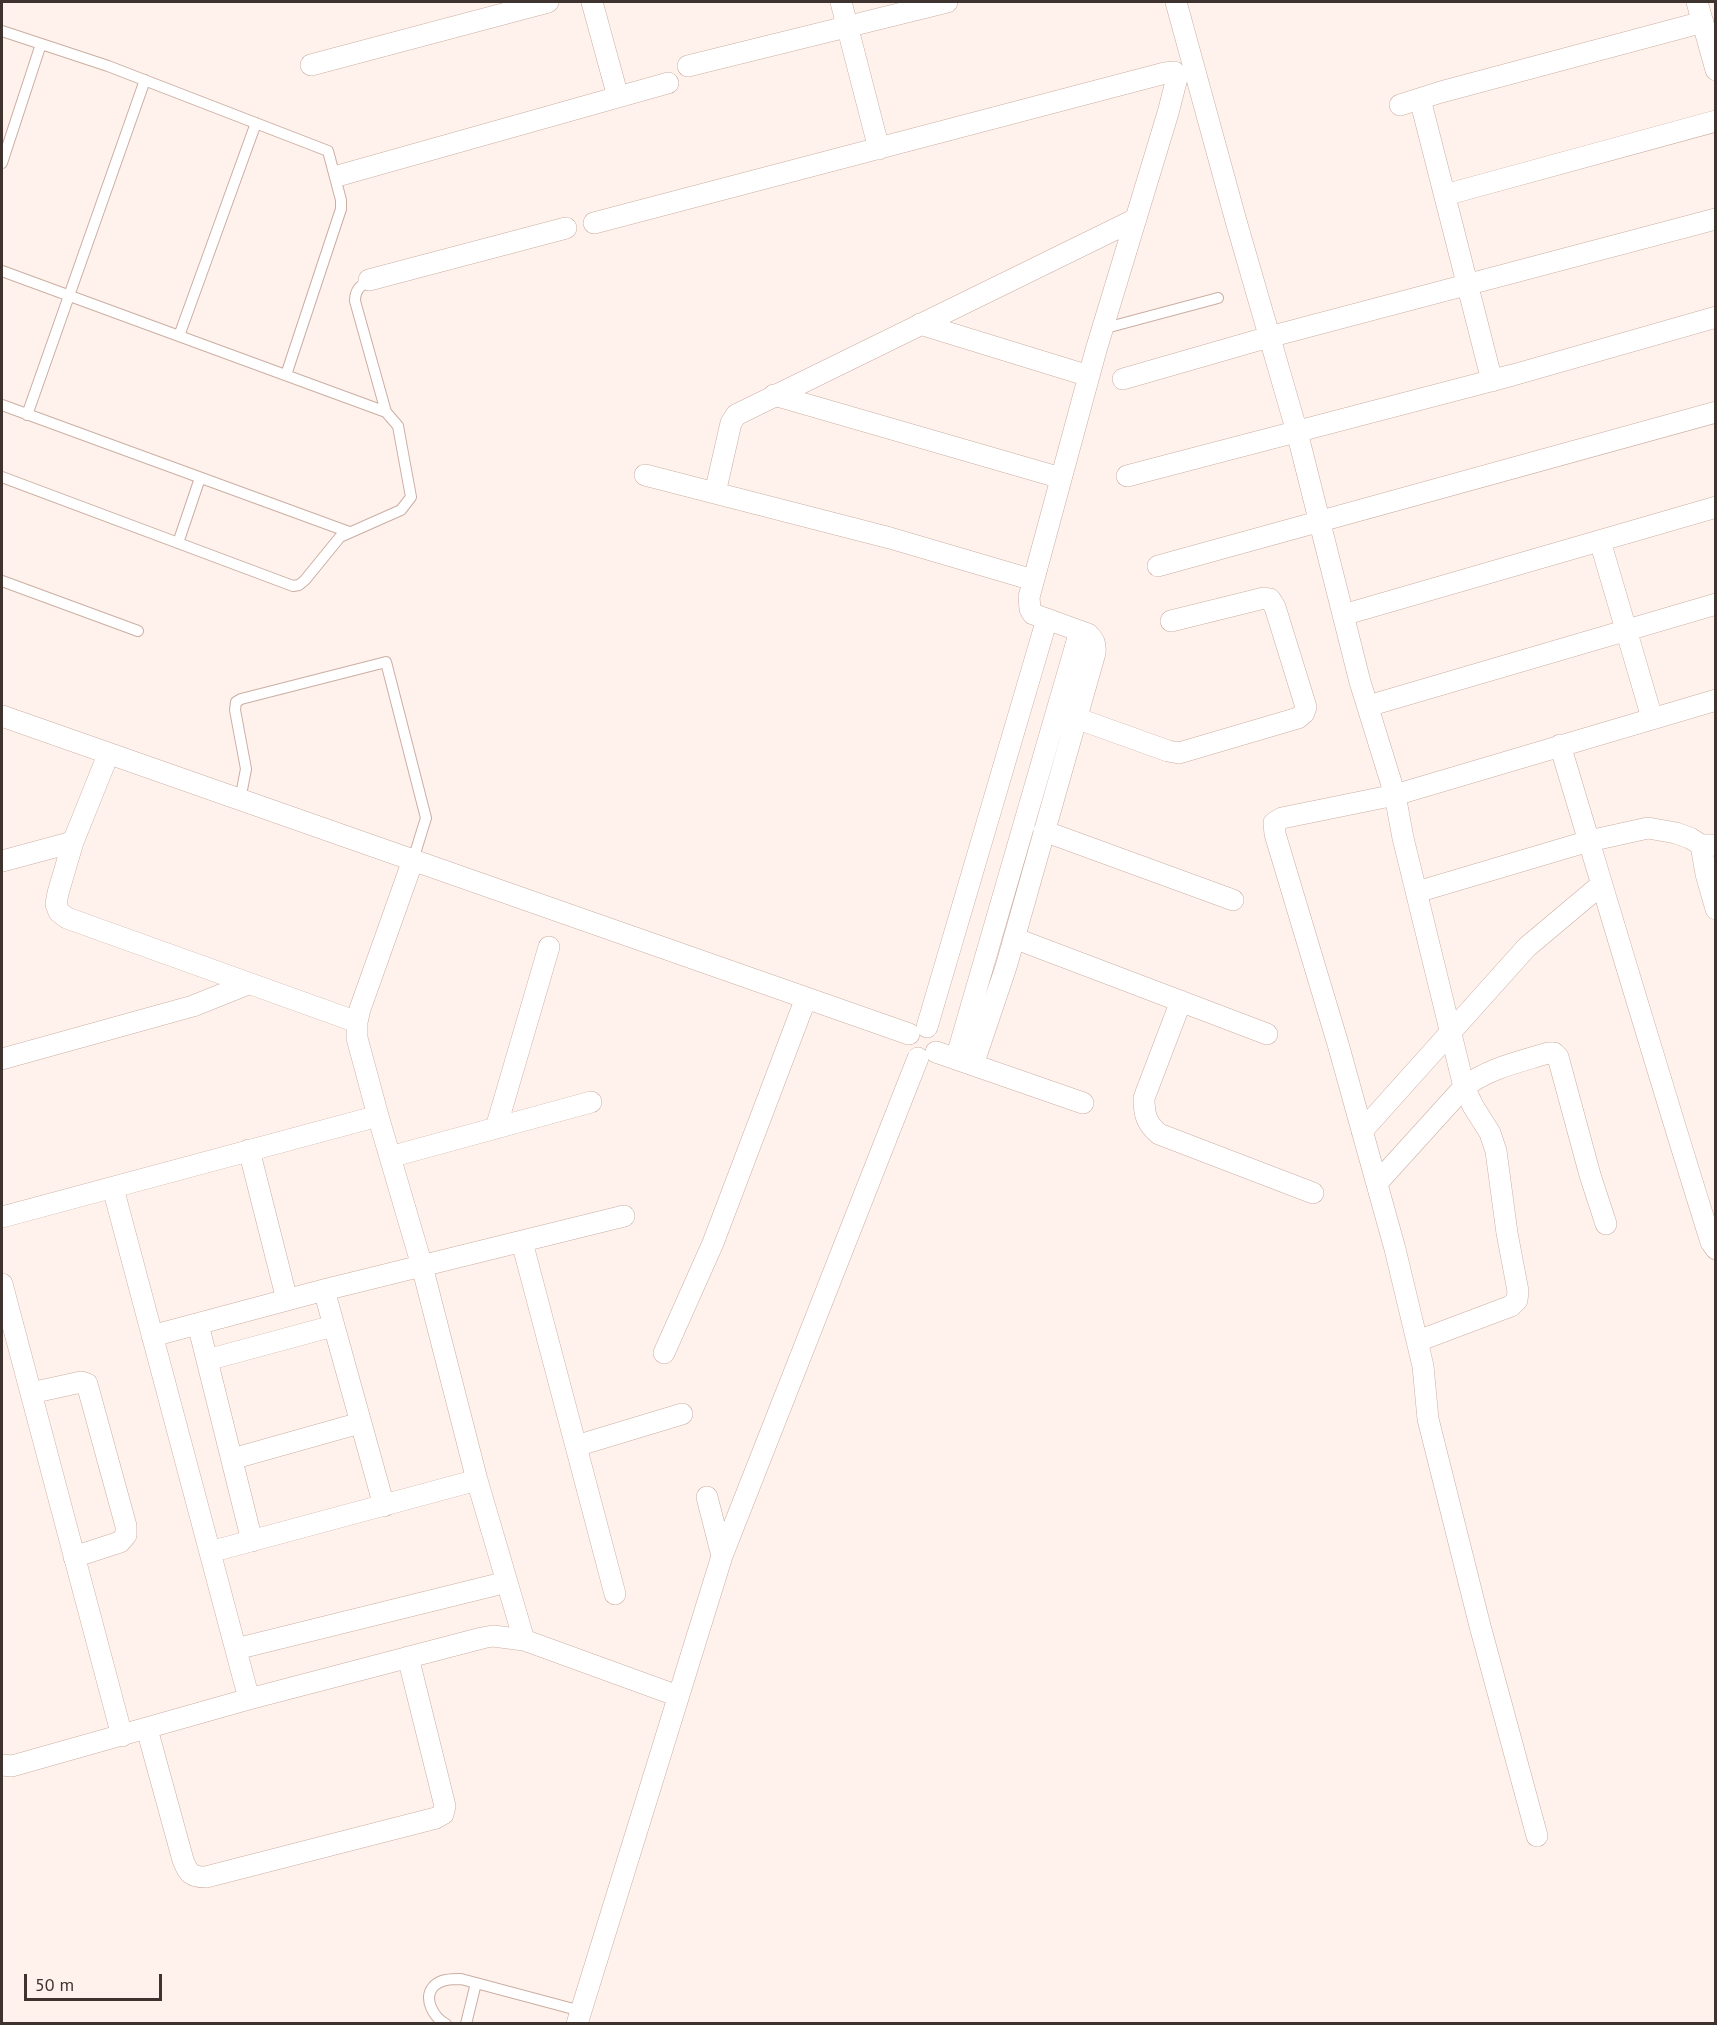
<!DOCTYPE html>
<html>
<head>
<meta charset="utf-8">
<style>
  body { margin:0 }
  #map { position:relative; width:1717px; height:2025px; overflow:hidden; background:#fff2ed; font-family:"PT Sans",sans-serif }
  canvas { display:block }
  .frame { position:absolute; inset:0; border:3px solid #3e332e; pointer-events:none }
  .scale { position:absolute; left:24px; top:1974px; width:138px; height:27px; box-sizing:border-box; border:3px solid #3e332e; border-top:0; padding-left:8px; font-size:18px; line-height:21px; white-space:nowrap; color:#3e332e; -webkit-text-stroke:4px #fff2ed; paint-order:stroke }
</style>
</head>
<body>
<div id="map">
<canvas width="1717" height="2025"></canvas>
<div class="frame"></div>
<div class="scale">50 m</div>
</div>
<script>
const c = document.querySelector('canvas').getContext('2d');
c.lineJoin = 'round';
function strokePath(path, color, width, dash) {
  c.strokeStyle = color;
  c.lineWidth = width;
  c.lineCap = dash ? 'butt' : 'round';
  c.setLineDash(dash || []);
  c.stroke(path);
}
const lane = new Path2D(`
  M2,31L108,66L328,151L341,200V209L286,375
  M2,163L41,44
  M2,271L386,412L398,426L411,497L401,510L340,537L305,580L299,585L293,586L2,477
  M369,280C360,286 355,290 355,301L386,412
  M1102,329L1218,298
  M179,336L256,123
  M2,405L349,532
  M27,415L145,80
  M178,543L200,478
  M2,581L138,631
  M240,800L246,769L235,710L236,702L241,699L386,662L426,818L413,860
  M446,2024C434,2018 423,1999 433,1987C440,1979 451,1979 461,1979L581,2011
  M466,2024L476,1983`);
const street = new Path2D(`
  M592,2L618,97
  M841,2L879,149
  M1176,2L1236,221L1297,432L1360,682L1395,795L1403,838L1464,1087L1473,1106L1490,1133L1496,1151L1507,1233L1518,1291L1517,1300L1511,1306L1418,1341
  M1697,2L1716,70
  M311,65L548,2
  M688,66L947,2
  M1420,99L1492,381
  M1400,105L1441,92L1703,22
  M341,175L668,83
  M1445,195L1716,121
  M594,223L1165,73L1174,72L1177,78L1168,113L1096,350L1029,597L1030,609L1033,614L1088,634C1094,640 1096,644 1095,653L1006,967L973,1065
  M369,280L566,228
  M920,324L1089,376
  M1123,379L1269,337L1716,219
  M774,395L1061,478
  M645,475L890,538L1033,580
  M1127,476L1513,375L1716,317
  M715,493L731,423L736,415L1136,219
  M1600,541L1652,718
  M1158,566L1716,412
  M1343,615L1716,507
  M1368,706L1716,604
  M2,716L909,1034
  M1076,718L1168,751L1179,753L1298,718L1304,713L1306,707L1275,607L1270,599L1264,598L1171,621
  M1560,745C1610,911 1659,1077 1711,1242L1716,1249
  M108,755L73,842L58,893L56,904L59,912L67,918C164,952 260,988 357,1022
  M1044,831L1233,900
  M1701,845L1706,874L1716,909
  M413,860L360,1009L357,1022V1038L378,1116L422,1266L477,1480L524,1640
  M2,861L73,842
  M1417,892L1589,841L1648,828L1676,833L1690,838L1701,845H1716
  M1014,938L1267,1034
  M1181,1001L1144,1098C1144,1114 1146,1123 1159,1134L1313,1193
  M927,1027L1047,619
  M936,1052L1083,1103
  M2,1059L193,1006L248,984
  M956,1059L1080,631
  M496,1128L549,947
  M1362,1131L1527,947L1602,884
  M249,1150L287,1300
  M390,1157L591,1102
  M1377,1183L1464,1087C1489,1068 1519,1062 1548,1053H1554L1558,1057L1590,1175L1606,1224
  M113,1188L249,1699
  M2,1217L378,1116
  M522,1242L615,1594
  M2,1284L122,1736
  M324,1290L384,1506
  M198,1324L252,1541
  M152,1336L324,1290L624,1216
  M664,1353L713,1243L806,998
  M207,1360L333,1326
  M31,1393L81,1382L87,1384L126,1526V1535L120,1542L74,1557
  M576,1446L682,1414
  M232,1459L360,1423
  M707,1497L722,1556
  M210,1552L477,1480
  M236,1649L507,1582
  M147,1729L183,1860C188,1873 191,1877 206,1877L436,1818L443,1814L445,1806L408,1657
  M2,1765L12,1766L249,1699L482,1638L493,1636L524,1640L678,1696
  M1537,1836L1480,1626L1428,1419L1423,1366L1395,1249L1338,1044L1275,834L1274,823L1282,818L1395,795L1716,700
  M577,2024L722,1556L918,1058`);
strokePath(lane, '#cbaea2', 12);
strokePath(street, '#cbaea2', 22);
strokePath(lane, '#fff', 10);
strokePath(street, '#fff', 21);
</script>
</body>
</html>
